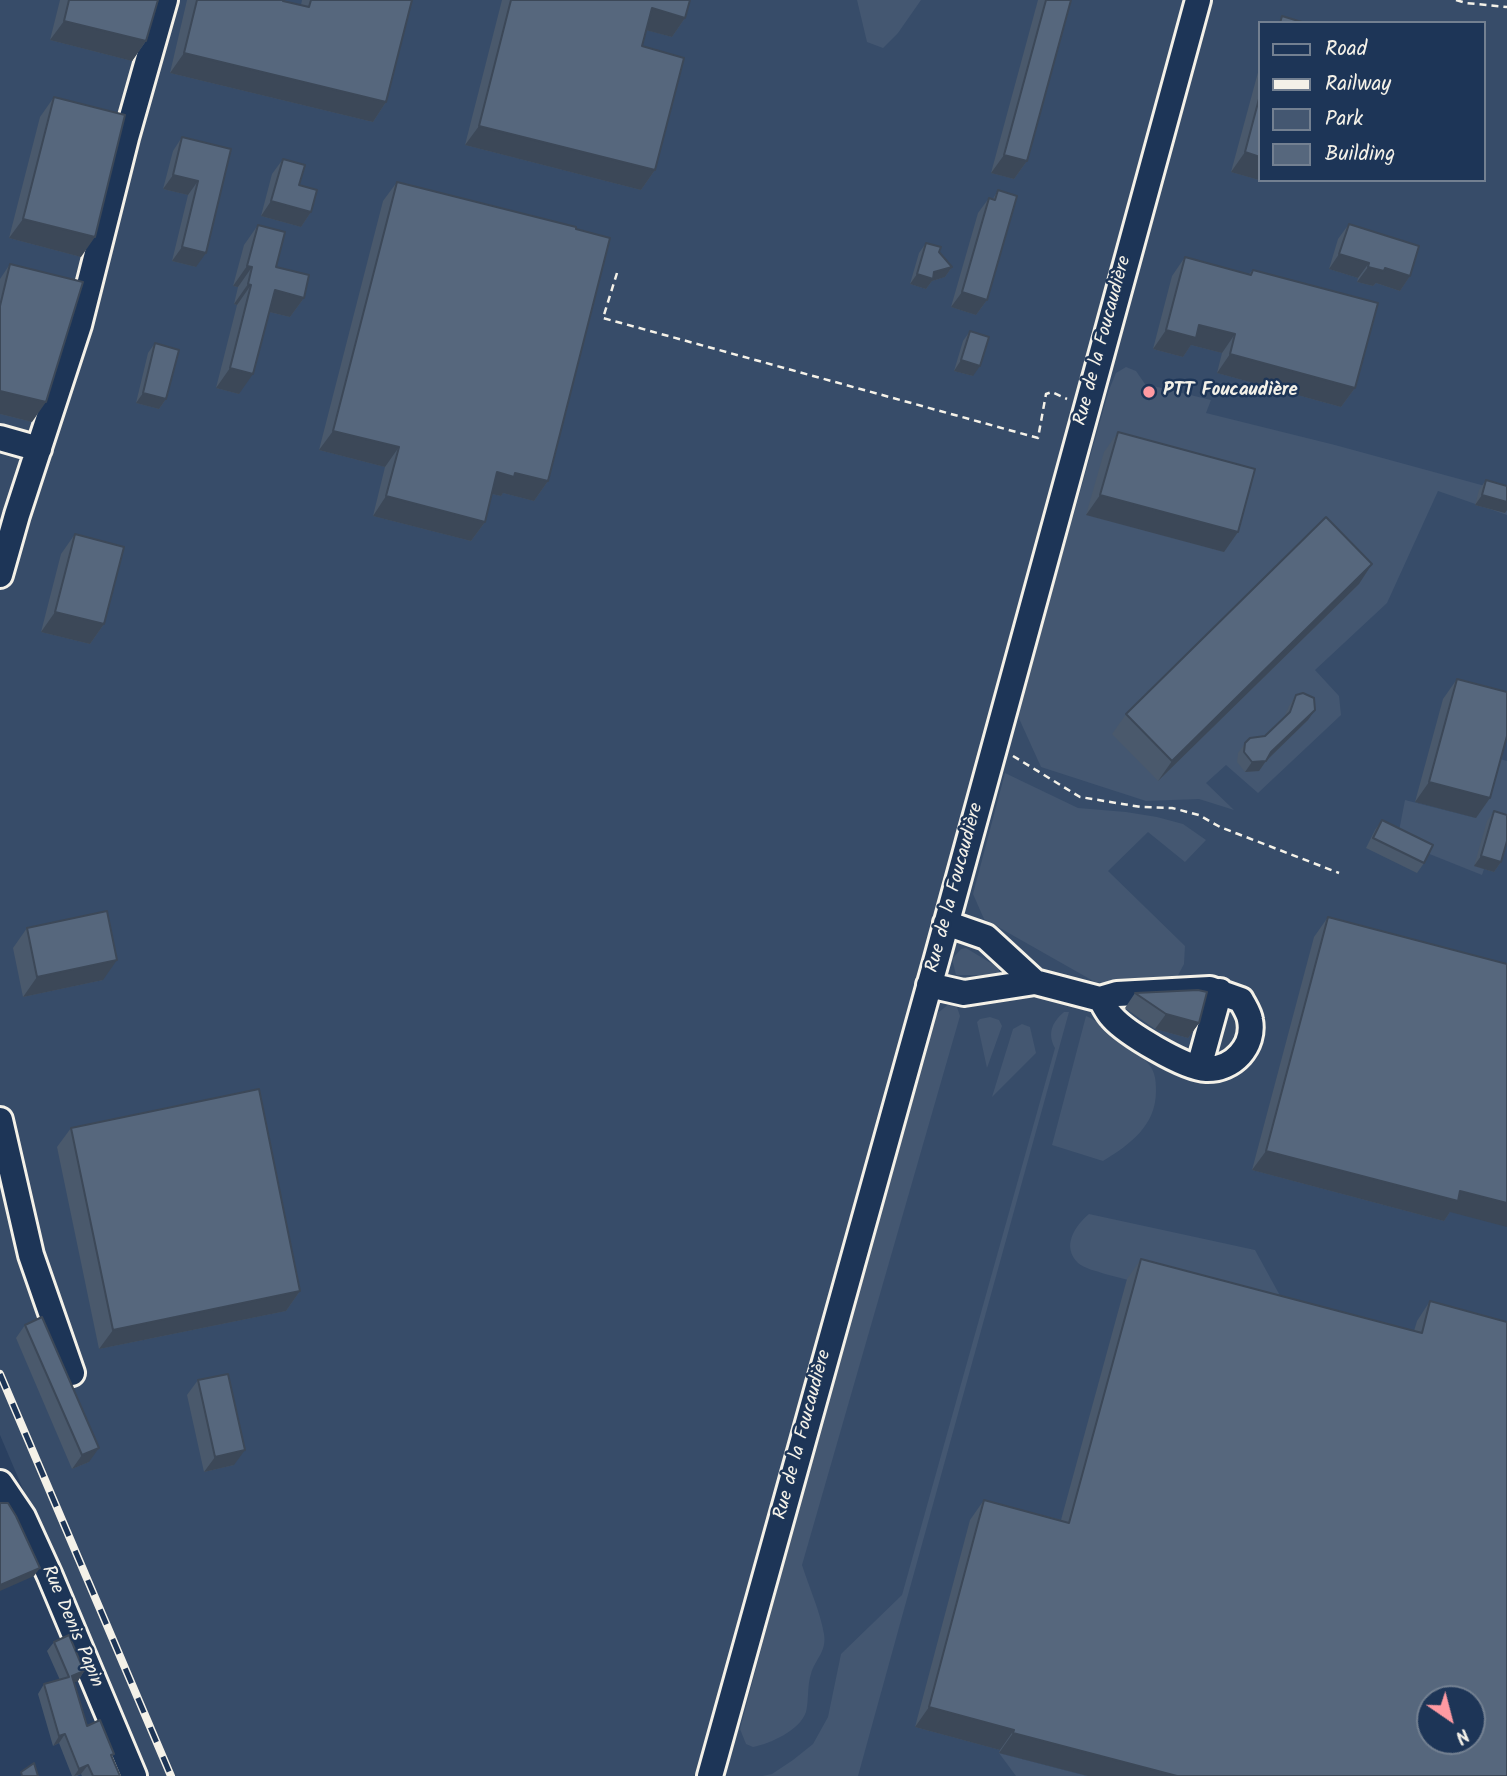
<!DOCTYPE html>
<html>
<head>
<meta charset="utf-8">
<style>
  body { margin:0 }
  #map { position:relative; width:1507px; height:1776px; overflow:hidden; background:#2a4060; font-family:Kalam,sans-serif }
  canvas { display:block }
  .legend { position:absolute; left:1258px; top:21px; width:228px; height:161px; box-sizing:border-box; background:#1d3557; border:2px solid #738091; margin:0; padding:9px 12px; list-style:none; font-size:21px; color:#f4f1e8 }
  .legend li { display:flex; align-items:center; gap:14px; height:35px }
  .legend b { width:35px; border:2px solid #738091 }
  .north { position:absolute; left:1416px; top:1685px; width:70px; height:70px; box-sizing:border-box; background:#1d3557; border:2px solid #738091; border-radius:50%; rotate:145deg; font-size:19px; font-weight:700; line-height:28px; text-align:center; color:#f4f1e8 }
  .north::after { content:''; display:block; margin:auto; width:24px; height:32px; background:#ff9aa2; clip-path:polygon(50% 0,100% 100%,50% 72%,0 100%) }
</style>
</head>
<body>
<div id="map">
<canvas width="1507" height="1776"></canvas>
<ul class="legend">
<li><b style="height:9px;background:#1d3557"></b>Road</li>
<li><b style="height:9px;background:#f4f1e8"></b>Railway</li>
<li><b style="height:19px;background:#445771"></b>Park</li>
<li><b style="height:19px;background:#56677d"></b>Building</li>
</ul>
<div class="north">N</div>
</div>
<script>
const c = document.querySelector('canvas').getContext('2d');
c.lineJoin = 'round';
function fillPath(path, color) {
  c.fillStyle = color;
  c.fill(path, 'evenodd');
}
function strokePath(path, color, width, dash) {
  c.strokeStyle = color;
  c.lineWidth = width;
  c.lineCap = dash ? 'butt' : 'round';
  c.setLineDash(dash || []);
  c.stroke(path);
}
function drawText(font, color, halo, rows, align = 'center') {
  c.font = font + ' Kalam,sans-serif';
  c.lineWidth = 5;
  c.setLineDash([]);
  c.textBaseline = 'middle';
  c.strokeStyle = halo;
  c.fillStyle = color;
  for (const [text, x, y, turn = 0] of rows) {
    c.save();
    c.translate(x, y);
    c.rotate((+turn || 0) * Math.PI / 180);
    c.textAlign = isNaN(turn) ? turn : align;
    if (halo) c.strokeText(text, 0, 0);
    c.fillText(text, 0, 0);
    c.restore();
  }
}
fillPath(new Path2D(`
  M0,0H1507V1776H145L0,1435ZM1260,23H1484V180H1260ZM1430,1699H1472V1741H1430Z`), '#374c69');
fillPath(new Path2D(`
  M857,0H921L898,33L883,48L867,42Z
  M1126,367L1136,371L1145,384L1211,400L1206,413L1335,445L1507,492V515L1438,491L1387,603L1315,670L1339,696L1341,715L1258,793L1226,765L1206,783L1234,810L1199,799L1146,801L1041,767L1017,714L1109,390L1116,373Z
  M1493,757L1507,761V827L1474,865L1484,869L1482,875L1397,841L1405,800L1476,818Z
  M1005,773L1078,808L1126,812L1157,817L1183,824L1206,840L1185,862L1148,832L1108,871L1185,946L1184,964L1174,983L1120,985L1095,982L984,919L973,894Z
  M966,948L999,968V972L997,975H956L952,959L961,949Z
  M949,1004L957,1007L960,1016L802,1565C809,1587 820,1611 824,1634C827,1652 815,1659 811,1674C807,1686 809,1700 806,1712C800,1730 770,1744 753,1747L746,1744L740,1729L924,1034L939,1012Z
  M1064,1012H1069L858,1776H762L772,1774L793,1760L813,1744L828,1717L841,1654L902,1595L1055,1048C1047,1034 1052,1022 1064,1012Z
  M1086,1016C1099,1021 1104,1030 1115,1039C1125,1047 1138,1052 1146,1061C1155,1070 1156,1079 1156,1091C1156,1125 1131,1144 1103,1161L1052,1145Z
  M990,1017L999,1020L1002,1026L987,1068L977,1022L980,1019Z
  M1022,1024L1030,1027L1036,1053L992,1097L1013,1029Z
  M1089,1214L1255,1250L1295,1323L1105,1274C1097,1271 1085,1269 1078,1263C1061,1246 1075,1226 1089,1214Z
  M999,1753L1087,1776H1016Z`), '#445771');
const minor = new Path2D(`
  M0,438L39,449
  M0,575L17,515L79,325L126,138L165,0
  M946,923L986,937L1035,982
  M929,985L964,993L1035,982L1100,999L1117,994L1210,989L1241,1000C1244,1006 1249,1013 1250,1020C1255,1046 1233,1070 1206,1069C1184,1068 1126,1033 1112,1017C1107,1012 1104,1004 1100,999
  M1199,1067L1220,991
  M0,1120L31,1255L72,1373
  M0,1483L23,1517L50,1576L134,1776
  M710,1776L937,958L1198,0`);
strokePath(minor, '#f4f1e8', 30);
strokePath(new Path2D(`
  M1456,0L1466,3L1507,7
  M617,273L603,318L1038,438L1046,394L1052,392L1067,399
  M1013,756L1080,797L1141,807L1172,808L1199,815L1220,827L1339,873`), '#f4f1e8', 2.5, [7, 5]);
strokePath(minor, '#1d3557', 24);
const rail = new Path2D(`
  M0,1374L171,1776`);
strokePath(rail, '#f4f1e8', 8);
strokePath(rail, '#1d3557', 5, [16]);
fillPath(new Path2D(`
  M60,0H158L146,41L132,61L50,40Z
  M187,0H284L283,1L301,5L302,0H412L386,102L373,122L170,73Z
  M502,0H690L685,18L672,37L646,30L642,46L655,170L641,190L465,145Z
  M1038,0H1071L1027,161L1014,179L991,173Z
  M1260,65V178L1259,180L1231,172Z
  M54,97L81,257L9,238L40,117Z
  M182,137L231,149L196,267L172,261L188,195L163,189L173,151Z
  M283,159L299,185L311,212L301,227L261,216L272,174Z
  M397,182L548,481L534,501L503,493L501,496L492,494L485,522L471,541L373,516L385,467L319,450L383,201Z
  M998,190L987,300L976,315L951,307L978,213L989,198L993,199Z
  M1349,224L1410,276L1400,291L1376,283L1373,286L1357,282L1358,278L1329,269L1338,239Z
  M258,225L276,267L304,298L290,317L269,312L239,394L216,388L237,305L234,304L238,287L233,286L244,245Z
  M926,243L952,267L945,277L932,281L926,289L910,284L919,253Z
  M1185,257L1249,274L1253,270L1355,388L1341,407L1217,373L1222,353L1191,345L1183,357L1153,349L1172,276Z
  M10,264L32,422L0,414V279Z
  M970,331L973,376L954,371L963,341Z
  M155,343L166,399L159,409L136,403L148,353Z
  M1118,432L1238,532L1224,552L1086,515L1104,452Z
  M1486,480L1505,513L1475,505L1479,490Z
  M75,534L104,624L90,644L41,632L61,554Z
  M1359,584L1158,781L1112,734L1126,714Z
  M1457,679L1490,798L1476,818L1415,802L1443,699Z
  M1296,695L1308,720L1266,761L1259,771L1245,772L1237,762L1238,753L1245,743L1265,736L1284,717L1289,706Z
  M1494,811L1501,862L1494,872L1474,866L1487,821Z
  M1382,820L1424,863L1417,873L1366,848L1375,830Z
  M1328,917L1450,1212L1444,1221L1252,1170L1314,937Z
  M27,928L103,980L23,997L13,948Z
  M1135,993L1199,1023L1188,1038L1155,1029L1125,1008Z
  M71,1128L300,1291L286,1311L99,1349L57,1147Z
  M1141,1259L1414,1331L1417,1321L1430,1301L1507,1776H1088L999,1753L1000,1750L915,1727L970,1520L984,1500L1061,1520L1127,1279Z
  M25,1325L89,1462L72,1469L16,1338Z
  M198,1380L234,1465L204,1472L187,1395Z
  M54,1642L84,1671L78,1681L74,1682L87,1726L114,1754L112,1757L120,1776H82L81,1774L77,1776H72L59,1743L53,1746L38,1694L44,1684L60,1680L47,1651Z`), '#4a596c');
fillPath(new Path2D(`
  M652,8L685,18L672,37L638,28Z
  M64,21L146,41L132,61L50,40Z
  M184,53L386,102L373,122L170,73Z
  M479,126L655,170L641,190L465,145Z
  M1245,152L1260,157V178L1259,180L1231,172Z
  M1004,155L1027,161L1014,179L991,173Z
  M173,175L198,181L188,195L163,189Z
  M271,201L311,212L301,227L261,216Z
  M23,219L95,237L81,257L9,238Z
  M182,247L206,253L196,267L172,261Z
  M1339,254L1369,263L1358,278L1329,269Z
  M247,266L252,267L238,287L233,286Z
  M952,267L945,277L932,281L926,289L910,284L917,274L934,272Z
  M1368,267L1385,268L1410,276L1400,291L1376,283L1373,286L1357,282Z
  M248,284L251,285L237,305L234,304Z
  M275,290L304,298L290,317L261,310Z
  M962,292L987,300L976,315L951,307Z
  M1199,325L1235,334L1222,353L1191,345L1183,357L1153,349L1166,330Z
  M1230,354L1355,388L1341,407L1217,373Z
  M961,360L980,366L973,376L954,371Z
  M230,368L253,374L239,394L216,388Z
  M0,391L46,402L32,422L0,414Z
  M143,393L166,399L159,409L136,403Z
  M333,431L399,447L385,467L319,450Z
  M497,472L515,473L548,481L534,501L503,493L501,496L483,492Z
  M1100,495L1238,532L1224,552L1086,515Z
  M1482,495L1507,502V510L1505,513L1475,505Z
  M386,496L485,522L471,541L373,516Z
  M1372,564L1359,584L1158,781L1172,761Z
  M55,612L104,624L90,644L41,632Z
  M1315,710L1308,720L1266,761L1259,771L1245,772L1252,762L1271,752Z
  M1429,782L1490,798L1476,818L1415,802Z
  M1481,856L1501,862L1494,872L1474,866Z
  M117,960L103,980L23,997L37,977Z
  M1166,1014L1199,1023L1188,1038L1155,1029Z
  M1266,1151L1460,1191L1507,1203V1227L1450,1212L1444,1221L1252,1170Z
  M300,1291L286,1311L99,1349L113,1330Z
  M99,1448L89,1462L72,1469L82,1455Z
  M245,1450L234,1465L204,1472L215,1457Z
  M40,1568L34,1576L0,1591V1585Z
  M84,1671L78,1681L65,1686L72,1676Z
  M929,1707L1014,1730L1000,1750L915,1727Z
  M1013,1733L1177,1776H1088L999,1753Z
  M65,1734L59,1743L53,1746L59,1736Z
  M88,1765L81,1774L74,1776L79,1769Z`), '#3c4858');
const building = new Path2D(`
  M69,0H158L146,41L64,21Z
  M197,0H284L283,1L309,7L311,0H412L386,102L184,53Z
  M511,0H690L685,18L652,8L642,46L684,58L655,170L479,126Z
  M1046,0H1071L1027,161L1004,155Z
  M1282,16L1305,23H1280Z
  M1260,95V157L1245,152Z
  M54,97L125,115L95,237L23,219Z
  M182,137L231,149L206,253L182,247L198,181L173,175Z
  M283,159L305,165L299,185L317,190L311,212L271,201Z
  M397,182L576,227V229L610,238L548,481L515,473L514,477L497,472L485,522L386,496L399,447L333,431Z
  M998,190L1017,196L987,300L962,292L989,198L995,200Z
  M1349,224L1419,246L1410,276L1385,268L1384,271L1368,267L1369,263L1339,254Z
  M258,225L285,232L276,267L309,275L304,298L275,290L253,374L230,368L251,285L248,284L252,267L247,266Z
  M926,243L941,247L939,252L952,267L934,272L933,279L917,274Z
  M1185,257L1251,275L1253,270L1378,303L1355,388L1230,354L1235,334L1199,325L1196,338L1166,330Z
  M10,264L83,282L46,402L0,391V306Z
  M970,331L989,337L980,366L961,360Z
  M155,343L179,350L166,399L143,393Z
  M1118,432L1255,469L1238,532L1100,495Z
  M1486,480L1507,486V502L1482,495Z
  M1326,517L1372,564L1172,761L1126,714Z
  M75,534L124,547L104,624L55,612Z
  M1457,679L1507,692V736L1490,798L1429,782Z
  M1303,693L1314,698L1315,710L1271,752L1266,761L1252,762L1244,752L1245,743L1250,738L1265,736L1290,712L1296,695Z
  M1494,811L1507,815V841L1501,862L1481,856Z
  M1382,820L1433,845L1424,863L1373,838Z
  M107,911L117,960L37,977L27,928Z
  M1328,917L1507,964V1203L1460,1191L1458,1201L1266,1151Z
  M1198,990L1207,992L1199,1023L1166,1014L1135,993Z
  M259,1089L300,1291L113,1330L71,1128Z
  M1141,1259L1422,1333L1430,1301L1507,1322V1776H1177L1013,1733L1014,1730L929,1707L984,1500L1069,1523ZM1430,1699H1472V1741H1430Z
  M42,1317L99,1448L82,1455L25,1325Z
  M228,1374L245,1450L215,1457L198,1380Z
  M0,1503H8L16,1516L40,1568L0,1585Z
  M69,1635L84,1671L72,1676L87,1726L100,1720L114,1754L111,1755L120,1776H93L88,1765L79,1769L65,1734L59,1736L44,1684L69,1677L54,1642Z
  M34,1763L38,1776H22L21,1772Z`);
fillPath(building, '#56677d');
strokePath(building, '#3c4858', 2);
for (const [x, y, r, color] of [
  [1149,392,7,"#ff9aa2"]
]) {
  const dot = new Path2D();
  dot.arc(x, y, r, 0, 2 * Math.PI);
  c.fillStyle = color;
  c.fill(dot);
  strokePath(dot, '#1d3557', 2.5);
}
drawText('19px', '#f4f1e8', '#1d3557', [
  ["Rue de la Foucaudière",1104,341,-75],
  ["Rue de la Foucaudière",956,888,-75],
  ["Rue de la Foucaudière",804,1435,-75],
  ["Rue Denis Papin",71,1627,67]
]);
drawText('bold 19px', '#f4f1e8', '#1d3557', [
  ["PTT Foucaudière",1163,392]
], 'left');
</script>
</body>
</html>
